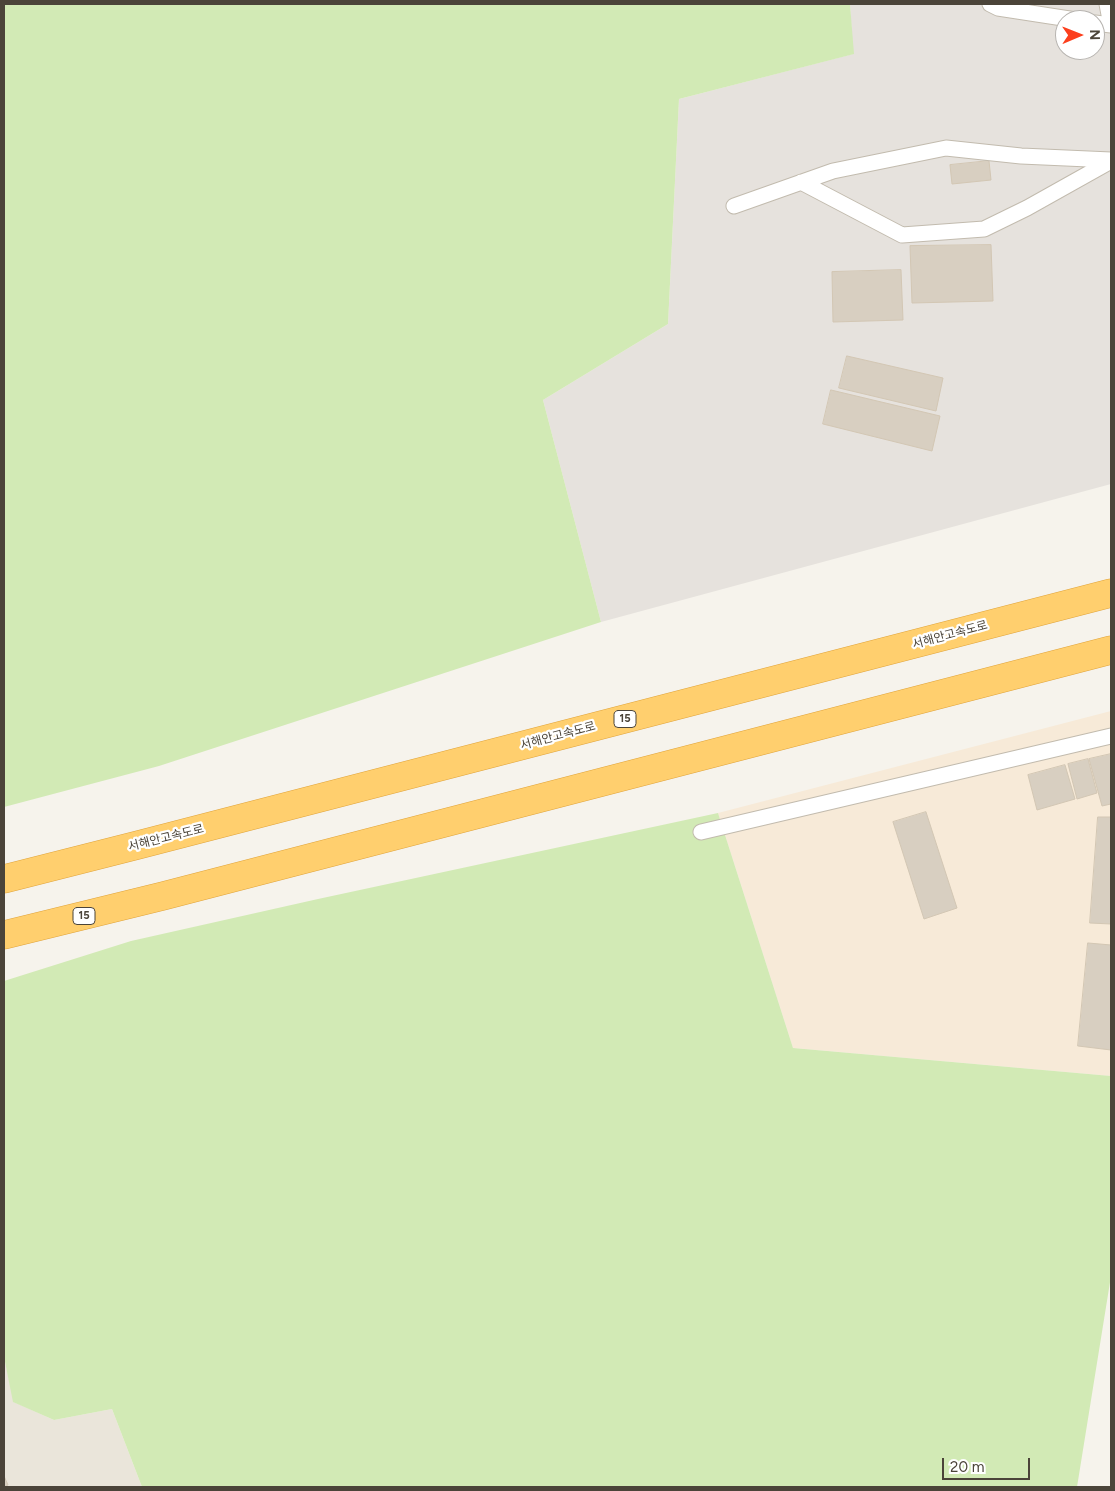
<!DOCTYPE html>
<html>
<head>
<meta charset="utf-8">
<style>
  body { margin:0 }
  #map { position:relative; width:1115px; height:1491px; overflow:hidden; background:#f6f3ec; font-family:Figtree,sans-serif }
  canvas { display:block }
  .frame { position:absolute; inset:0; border:5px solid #4b4439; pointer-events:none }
  .north { position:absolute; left:1055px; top:10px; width:50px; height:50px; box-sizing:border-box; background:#fff; border:1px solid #b7b4b0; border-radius:50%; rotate:89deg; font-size:14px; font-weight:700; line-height:20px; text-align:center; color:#4b4439 }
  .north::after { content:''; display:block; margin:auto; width:18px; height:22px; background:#fc3f1d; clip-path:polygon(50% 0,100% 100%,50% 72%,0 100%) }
  .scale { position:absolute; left:942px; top:1458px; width:88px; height:22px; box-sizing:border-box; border:2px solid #4b4439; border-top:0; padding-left:6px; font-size:15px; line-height:18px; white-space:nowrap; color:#4b4439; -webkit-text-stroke:4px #fff; paint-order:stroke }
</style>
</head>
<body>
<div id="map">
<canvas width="1115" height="1491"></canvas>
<div class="frame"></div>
<div class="north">N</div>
<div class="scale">20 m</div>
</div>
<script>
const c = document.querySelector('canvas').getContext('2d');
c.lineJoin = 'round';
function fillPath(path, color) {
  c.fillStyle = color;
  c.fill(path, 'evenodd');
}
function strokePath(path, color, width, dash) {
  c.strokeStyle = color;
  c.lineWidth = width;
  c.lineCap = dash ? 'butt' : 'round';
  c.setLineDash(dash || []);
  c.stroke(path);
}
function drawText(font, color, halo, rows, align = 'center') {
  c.font = font + ' Figtree,"Noto Sans KR",sans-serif';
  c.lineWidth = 4.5;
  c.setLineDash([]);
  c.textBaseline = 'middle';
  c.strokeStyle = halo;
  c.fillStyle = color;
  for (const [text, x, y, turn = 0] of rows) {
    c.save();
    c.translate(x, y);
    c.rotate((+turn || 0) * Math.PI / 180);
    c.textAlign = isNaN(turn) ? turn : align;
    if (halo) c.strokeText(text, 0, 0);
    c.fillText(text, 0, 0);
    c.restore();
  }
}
fillPath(new Path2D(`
  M4,1357L14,1402L54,1420L112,1409L142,1487H4Z`), '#eae5da');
fillPath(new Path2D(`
  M1111,711V1076L793,1048L718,813Z`), '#f7ead8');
fillPath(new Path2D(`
  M850,4H1111V484L601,622L543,400L668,324L679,99L853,54ZM1065,20H1095V50H1065Z`), '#e6e2dd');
fillPath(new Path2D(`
  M4,4H850L854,54L679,99L668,324L543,400L601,622L159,766L4,807Z
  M718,813L793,1048L1111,1076V1276L1077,1487H142L112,1409L54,1420L13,1402L4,1357V981L131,941L318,899Z`), '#d2eab5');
const building = new Path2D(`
  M989,161L991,180L952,184L950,165Z
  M991,245L993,301L912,303L910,246Z
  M901,270L903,320L833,322L832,272Z
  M847,356L943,378L936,411L839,388Z
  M831,390L940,416L932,451L823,424Z
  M1111,754V804L1102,806L1089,759Z
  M1088,759L1097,793L1077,799L1068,764Z
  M1065,765L1075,799L1037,810L1028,775Z
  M926,812L957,908L924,919L893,822Z
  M1098,817H1111V924L1090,923Z
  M1088,943L1111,945V1050L1078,1046Z
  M4,1476L8,1485L4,1487Z`);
fillPath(building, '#d8cfc1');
strokePath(building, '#d3c7b4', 1);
const service = new Path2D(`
  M990,4L998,8L1076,20
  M1107,4L1111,25
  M1095,23L1111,25
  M801,182L902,235L984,229L1027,208L1111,161
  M734,206L833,171L946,148L1021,156L1111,160
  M701,832L1111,736`);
const motorway = new Path2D(`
  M4,879L138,845L1111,593
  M4,935L163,896L1111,650`);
strokePath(service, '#c2bbae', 17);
strokePath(motorway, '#e0a43c', 29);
strokePath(service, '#fff', 15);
strokePath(motorway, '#ffcf6e', 28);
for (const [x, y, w] of [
  [625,719,22],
  [84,916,22]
]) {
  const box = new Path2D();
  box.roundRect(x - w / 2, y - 8.5, w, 17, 4);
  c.fillStyle = '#fff';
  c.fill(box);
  strokePath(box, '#4b4439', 1);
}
drawText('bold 11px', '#4b4439', null, [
  ["15",625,719],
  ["15",84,916]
]);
drawText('12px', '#4b4439', '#fff', [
  ["서해안고속도로",950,635,-15],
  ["서해안고속도로",558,736,-15],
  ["서해안고속도로",166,838,-14]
]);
</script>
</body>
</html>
